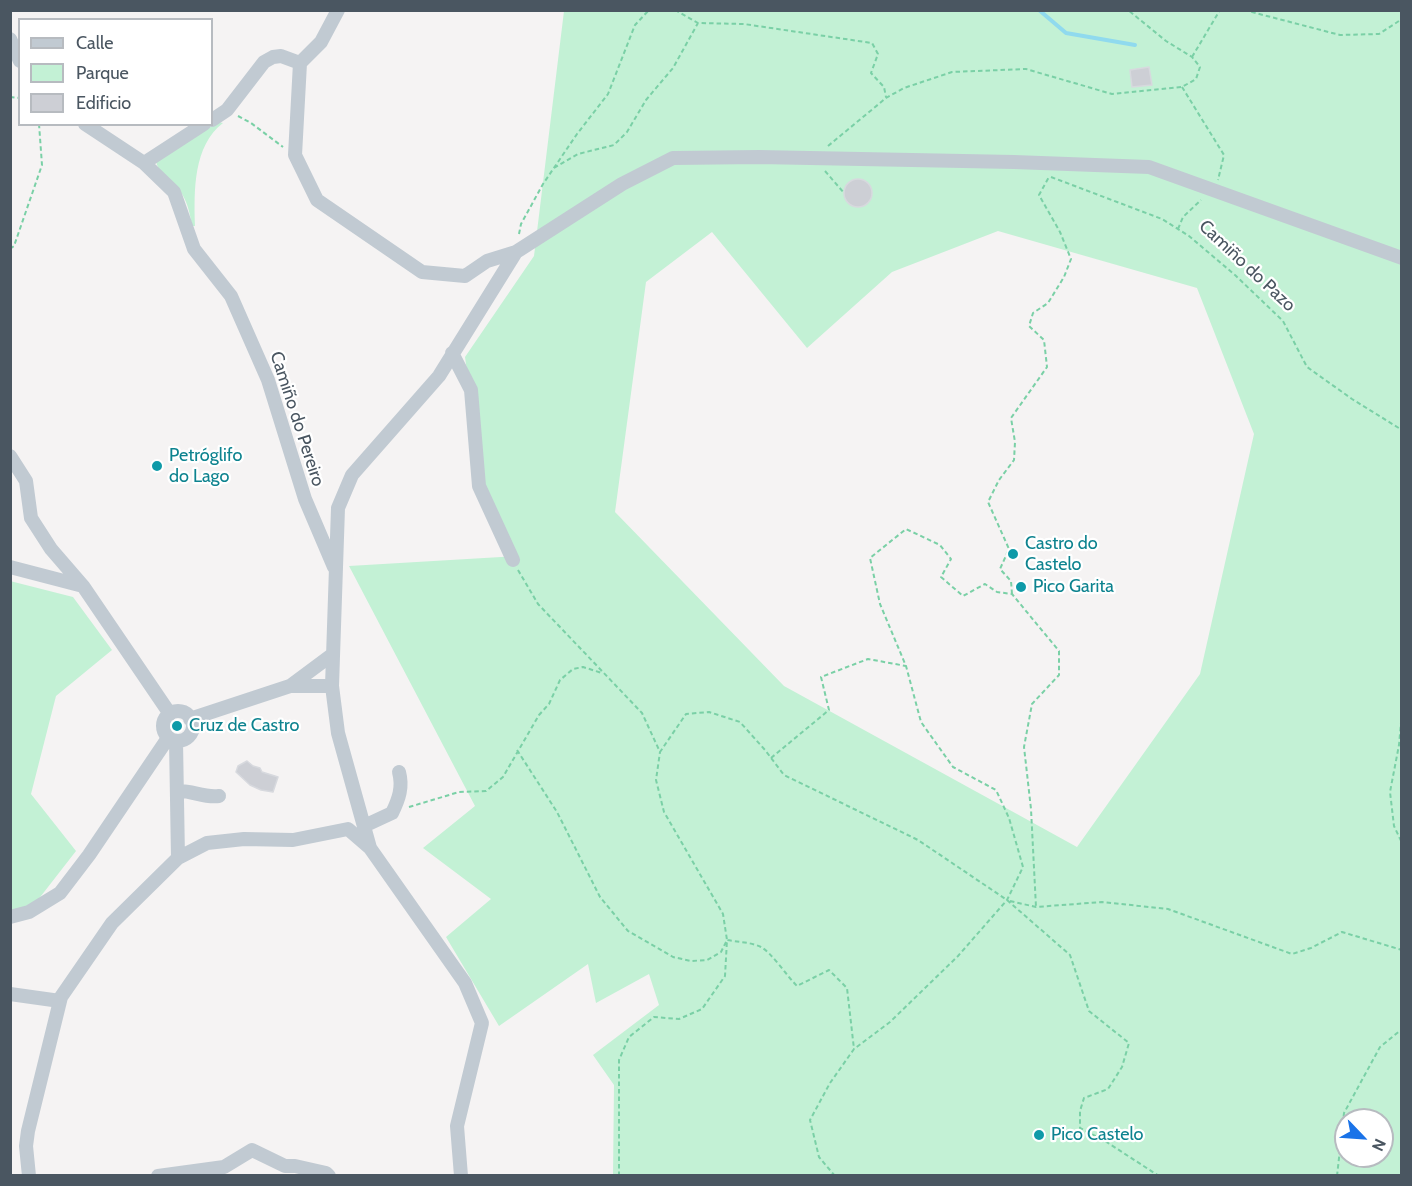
<!DOCTYPE html>
<html>
<head>
<meta charset="utf-8">
<style>
  body { margin:0 }
  #map { position:relative; width:1412px; height:1186px; overflow:hidden; background:#f5f3f3; font-family:Cabin,sans-serif }
  canvas { display:block }
  .frame { position:absolute; inset:0; border:12px solid #4a5661; pointer-events:none }
  .legend { position:absolute; left:18px; top:18px; width:195px; height:108px; box-sizing:border-box; background:#fff; border:2px solid #b7bbc0; margin:0; padding:8px 10px; list-style:none; font-size:18px; color:#4a5661 }
  .legend li { display:flex; align-items:center; gap:12px; height:30px }
  .legend b { width:30px; border:2px solid #b7bbc0 }
  .north { position:absolute; left:1334px; top:1108px; width:60px; height:60px; box-sizing:border-box; background:#fff; border:2px solid #b7bbc0; border-radius:50%; rotate:115deg; font-size:16px; font-weight:700; line-height:24px; text-align:center; color:#4a5661 }
  .north::after { content:''; display:block; margin:auto; width:21px; height:27px; background:#1a73e8; clip-path:polygon(50% 0,100% 100%,50% 72%,0 100%) }
</style>
</head>
<body>
<div id="map">
<canvas width="1412" height="1186"></canvas>
<div class="frame"></div>
<ul class="legend">
<li><b style="height:8px;background:#c1cad2"></b>Calle</li>
<li><b style="height:16px;background:#c3f1d5"></b>Parque</li>
<li><b style="height:16px;background:#cdcfd5"></b>Edificio</li>
</ul>
<div class="north">N</div>
</div>
<script>
const c = document.querySelector('canvas').getContext('2d');
c.lineJoin = 'round';
function fillPath(path, color) {
  c.fillStyle = color;
  c.fill(path, 'evenodd');
}
function strokePath(path, color, width, dash) {
  c.strokeStyle = color;
  c.lineWidth = width;
  c.lineCap = dash ? 'butt' : 'round';
  c.setLineDash(dash || []);
  c.stroke(path);
}
function drawText(font, color, halo, rows, align = 'center') {
  c.font = font + ' Cabin,sans-serif';
  c.lineWidth = 4.5;
  c.setLineDash([]);
  c.textBaseline = 'middle';
  c.strokeStyle = halo;
  c.fillStyle = color;
  for (const [text, x, y, turn = 0] of rows) {
    c.save();
    c.translate(x, y);
    c.rotate((+turn || 0) * Math.PI / 180);
    c.textAlign = isNaN(turn) ? turn : align;
    if (halo) c.strokeText(text, 0, 0);
    c.fillText(text, 0, 0);
    c.restore();
  }
}
fillPath(new Path2D(`
  M564,11H1401V1175H613L614,1085L593,1055L659,1005L649,974L596,1003L588,964L499,1026L446,937L491,899L423,848L475,806L349,566L518,556L483,488L465,357L534,256ZM998,231L1197,288L1254,434L1200,674L1077,847L784,686L615,512L646,282L712,232L807,348L892,272ZM1346,1120H1382V1156H1346Z
  M218,122L223,123C193,146 194,191 195,226H192C190,214 188,204 182,194C174,182 157,174 156,160Z
  M10,581L73,597L112,650L56,696L31,794L76,851L34,905L10,911Z`), '#c3f1d5');
strokePath(new Path2D(`
  M1039,10L1066,33L1135,45`), '#90daee', 4);
const building = new Path2D(`
  M1149,67L1152,85L1132,87L1130,70Z
  M844 193a14 14 0 1 1 28 0a14 14 0 1 1-28 0Z
  M247,761L253,766L260,768L262,772L278,777L273,792L261,790L250,785L236,772L238,766Z`);
fillPath(building, '#cdcfd5');
strokePath(building, '#d7d9de', 1.5);
strokePath(new Path2D(`
  M675,10L698,23L744,24L872,43L878,54L871,73L884,87L886,97
  M1244,10L1340,35L1379,34L1402,19
  M1192,57L1220,10
  M1182,87L1224,155L1218,180
  M10,97L20,98
  M238,116L251,123L283,147
  M828,146L886,98L904,88L952,72L1026,69L1112,94L1182,87L1196,79L1200,67L1192,57L1166,41L1128,10
  M554,168L578,154L614,145L627,132L646,100L673,68L698,23
  M825,171L844,193
  M1051,177L1162,219L1189,236L1235,275L1283,321L1307,367L1352,399L1402,430
  M1178,229L1183,217L1201,200
  M519,234L521,224L543,184L577,134L608,94L635,25L649,10
  M10,249L14,246L42,165L39,124
  M518,570L538,604L642,713L660,752L686,714L709,712L740,722L765,750L784,775L918,840L1007,900L1070,955L1089,1011L1129,1043L1122,1067L1108,1089L1084,1098L1080,1111V1128L1105,1141L1159,1176
  M1012,594L1011,581L1000,569L1009,549L988,502L999,480L1014,460L1015,442L1011,418L1047,367L1044,340L1029,326L1033,313L1048,303L1064,277L1071,259L1060,232L1039,195L1049,177
  M1402,712L1399,745L1390,792L1394,826L1402,843
  M517,750L557,812L600,897L628,931L673,957L691,961L707,960L721,952L727,940L723,914L664,812L656,780L660,752
  M771,758L829,710L821,677L868,659L906,666
  M409,807L459,792L486,791L503,777L539,715L549,704L560,680L573,669L583,667L602,673
  M1010,901L1036,907L1102,902L1168,909L1292,954L1311,948L1342,932L1402,950
  M619,1176V1060L629,1037L654,1017L679,1019L702,1009L725,976L727,940C737,942 751,942 761,947C771,952 787,976 797,986L829,970L847,988L854,1049
  M835,1176L819,1157L810,1120L830,1083L854,1049L890,1022L958,956L1007,900L1023,867L1009,818L996,790L953,767L921,722L906,666L880,604L870,558L906,529L940,545L951,559L941,577L963,596L985,584L997,592L1012,594L1059,651V675L1032,704L1024,747L1031,809L1036,907
  M1337,1176L1344,1113L1380,1047L1402,1029`), '#7ad0a6', 2, [4.5, 3]);
strokePath(new Path2D(`
  M10,39L20,61
  M300,63L321,42L338,10
  M212,120L227,110L264,62L273,57L281,56L300,63L295,155L317,200L422,272L465,276L487,261L516,252
  M85,124L144,163L174,192L194,249L231,296L268,380L305,499L334,567
  M144,163L204,124
  M452,353L471,390L479,486L513,560
  M10,456L26,481L31,518L51,549L83,586
  M10,567L83,586L170,714
  M290,686L333,654
  M163 726a15 15 0 1 1 30 0a15 15 0 1 1-30 0Z
  M190,719L290,686H332
  M176,741L178,858
  M177,791C192,790 203,798 219,796
  M364,826L392,813C399,799 403,787 399,772
  M10,917L29,912L60,893L89,855L168,738
  M10,994L60,1001
  M29,1176L26,1146L28,1131L61,997L112,923L178,858L207,843L244,839L293,840L348,829L370,848
  M158,1176L224,1167L252,1150L285,1166H295L326,1173L329,1176
  M461,1176L457,1126L482,1023L465,983L370,848L338,733L332,686L338,508L352,475L439,376L516,252L622,184L673,158L759,157L1014,162L1149,167L1402,258`), '#c1cad2', 14);
for (const [x, y, r, color] of [
  [157,466,6,"#0f9aa8"],
  [1013,554,6,"#0f9aa8"],
  [1021,587,6,"#0f9aa8"],
  [177,726,6,"#0f9aa8"],
  [1039,1135,6,"#0f9aa8"]
]) {
  const dot = new Path2D();
  dot.arc(x, y, r, 0, 2 * Math.PI);
  c.fillStyle = color;
  c.fill(dot);
  strokePath(dot, '#fff', 2);
}
drawText('18px', '#4a5661', '#fff', [
  ["Camiño do Pazo",1247,266,43],
  ["Camiño do Pereiro",297,419,72]
]);
drawText('18px', '#0d838f', '#fff', [
  ["Petróglifo",169,456],
  ["do Lago",169,477],
  ["Castro do",1025,544],
  ["Castelo",1025,565],
  ["Pico Garita",1033,587],
  ["Cruz de Castro",189,726],
  ["Pico Castelo",1051,1135]
], 'left');
</script>
</body>
</html>
